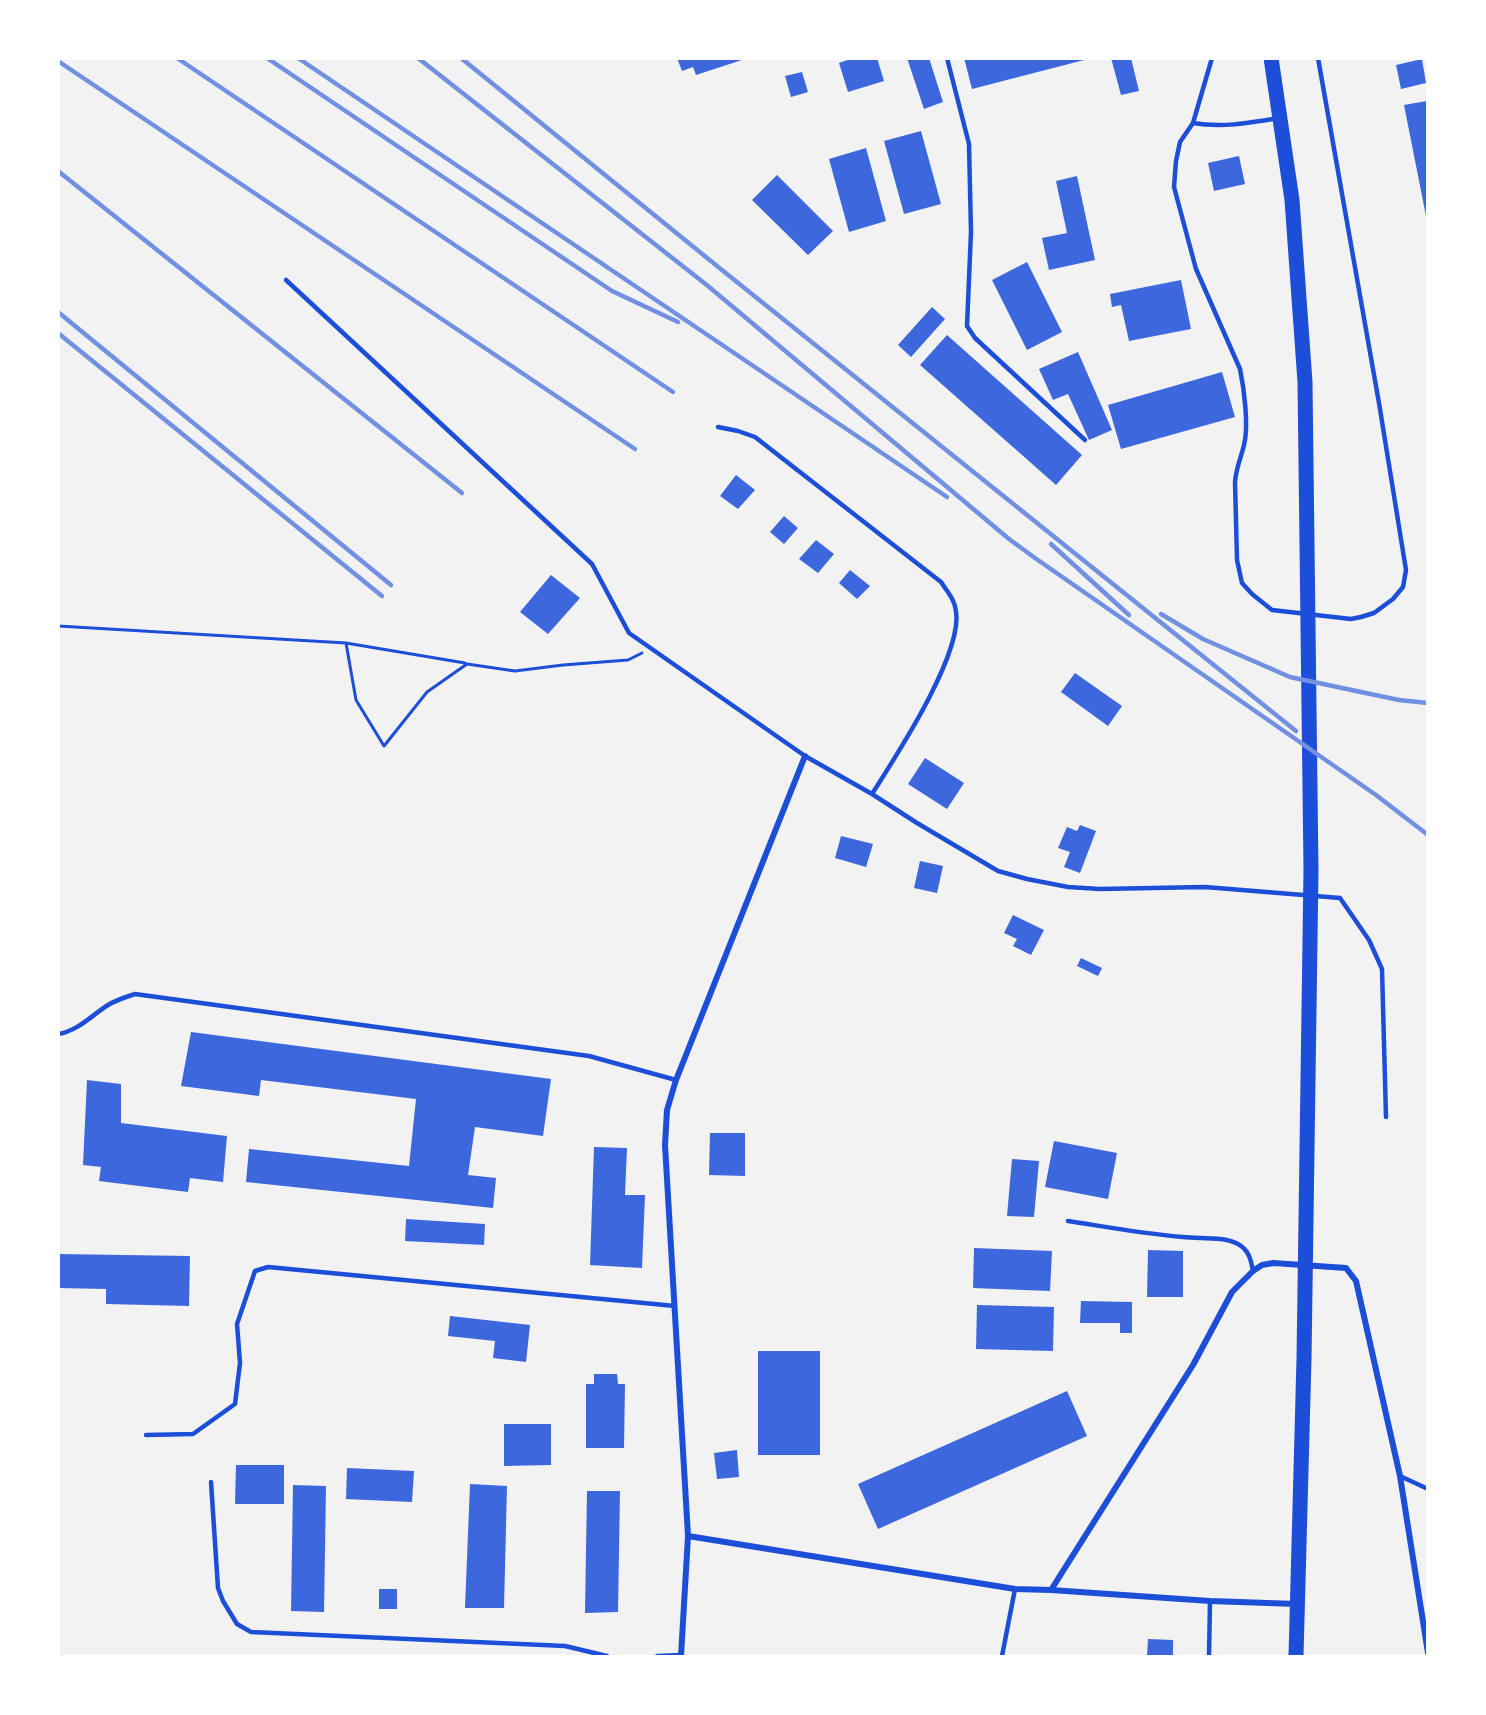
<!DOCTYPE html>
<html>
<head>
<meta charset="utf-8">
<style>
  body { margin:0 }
  #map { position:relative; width:1486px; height:1715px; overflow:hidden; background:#f2f2f2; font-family:Arial,sans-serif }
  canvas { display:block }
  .frame { position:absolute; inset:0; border:60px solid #fff; pointer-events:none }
</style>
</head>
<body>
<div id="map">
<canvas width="1486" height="1715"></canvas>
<div class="frame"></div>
</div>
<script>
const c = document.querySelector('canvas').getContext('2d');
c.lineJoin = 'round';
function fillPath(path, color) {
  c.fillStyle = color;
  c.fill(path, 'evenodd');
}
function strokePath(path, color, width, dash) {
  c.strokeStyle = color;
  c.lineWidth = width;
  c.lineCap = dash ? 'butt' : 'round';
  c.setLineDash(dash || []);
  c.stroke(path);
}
fillPath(new Path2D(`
  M677,58H745V59L696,75L693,67L682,71Z
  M853,58H877L884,81L848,92L839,63Z
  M907,58H929L943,102L924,109Z
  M964,58H1088V59L972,89Z
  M1111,58H1131L1139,91L1121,95Z
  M1422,59L1426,83L1401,89L1396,65Z
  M802,72L808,92L791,97L785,76Z
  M1427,101L1428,216H1426L1404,105Z
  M921,131L941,204L904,214L884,141Z
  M866,148L886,221L849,232L829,159Z
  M1239,156L1245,184L1214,191L1208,163Z
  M777,175L833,231L808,255L752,200Z
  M1077,176L1095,260L1049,270L1042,238L1067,233L1056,181Z
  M1027,262L1062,332L1027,350L992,280Z
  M1181,280L1191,329L1129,341L1121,305L1112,307L1110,294Z
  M932,307L945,319L911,357L898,345Z
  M947,335L1082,455L1056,485L920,365Z
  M1078,352L1112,430L1089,440L1068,394L1053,400L1039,369Z
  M1222,372L1235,417L1121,449L1108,405Z
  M736,475L755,490L738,509L720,496Z
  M784,516L798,528L784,544L770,532Z
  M816,540L834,554L818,573L799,559Z
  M850,570L870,586L857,599L839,583Z
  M551,575L580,598L548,634L520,612Z
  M1075,673L1122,706L1108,726L1061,692Z
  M925,758L964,783L947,809L908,784Z
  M1080,825L1096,831L1080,873L1064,867L1070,852L1058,848L1067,827L1077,831Z
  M841,836L873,844L866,867L835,858Z
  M920,861L943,866L937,893L914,888Z
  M1013,915L1044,930L1031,955L1013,946L1017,939L1004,933Z
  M1081,958L1102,968L1098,976L1077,966Z
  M191,1032L551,1079L543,1136L475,1127L468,1175L496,1178L493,1208L246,1182L249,1149L409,1166L416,1099L261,1080L259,1096L181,1086Z
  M87,1080L121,1084V1123L227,1136L223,1182L190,1178L188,1192L99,1181L101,1167L83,1165Z
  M710,1133H745V1176L709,1175Z
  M1054,1141L1117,1153L1108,1199L1045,1187Z
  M594,1147L627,1148L625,1195H645L642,1268L590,1265Z
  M1012,1159L1039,1161L1034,1217L1007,1216Z
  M406,1219L485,1224L484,1245L405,1241Z
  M974,1248L1052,1251L1050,1291L973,1288Z
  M1148,1250L1183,1251V1297H1147Z
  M58,1254L190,1256L189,1306L106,1304V1289L58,1288Z
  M1081,1301L1132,1302V1333H1120V1323H1080Z
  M977,1305L1054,1307L1053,1351L976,1349Z
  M450,1316L530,1325L526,1362L493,1358L495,1341L448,1336Z
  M758,1351H820V1455H758Z
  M594,1374H617L618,1384H625L624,1448H586V1384H594Z
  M1067,1391L1087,1436L878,1529L858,1484Z
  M504,1424H551V1465L504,1466Z
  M737,1450L739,1477L717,1479L714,1453Z
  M236,1465H284V1504H235Z
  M347,1468L414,1471L412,1502L346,1499Z
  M470,1484L507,1486L504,1608H465Z
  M293,1485L326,1486L324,1612L291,1611Z
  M587,1491H620L618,1612L585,1613Z
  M379,1589H397V1609H379Z
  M1148,1639L1173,1640V1656H1147Z`), '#3d67dc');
strokePath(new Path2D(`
  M58,626L346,643L465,663
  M346,643L356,700L384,746L427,692L467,664L515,671L563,665L628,660L642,653`), '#1d4ed8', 3);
strokePath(new Path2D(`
  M947,58L969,144L971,232L967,326L975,338L1085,440
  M1278,118C1249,123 1222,128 1193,123L1180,142L1176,161L1174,187L1196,269L1240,369C1244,388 1249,426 1244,445C1241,458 1236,468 1235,482L1237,560L1242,583L1252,594L1272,610L1351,619L1361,617L1374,613L1393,599L1403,587L1406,570L1379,403L1318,58
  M1193,123L1212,58
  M286,280L592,564L629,633L805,756L872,794L917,823L998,871L1027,879L1068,887L1100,889L1205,887L1340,898L1369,940L1382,969L1386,1117
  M718,427L738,431L755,437L941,582C947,591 955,600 956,611C963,654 896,756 872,794
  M58,1034C78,1031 92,1015 108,1005C116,1000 126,997 135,994L589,1056L676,1080
  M1068,1221C1107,1227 1145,1234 1183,1237C1200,1239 1223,1236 1238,1244C1249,1250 1251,1260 1253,1271
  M146,1435L193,1434L235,1404L240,1363L237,1324L255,1271L268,1267L675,1306
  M1400,1476L1428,1489
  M211,1482L218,1588L223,1601L237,1624L251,1632L565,1646L607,1656
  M657,1656L681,1655
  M1002,1656L1015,1589
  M1209,1656L1210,1601`), '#1d4ed8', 4.5);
strokePath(new Path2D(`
  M805,756L676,1080L667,1110L665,1145L688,1536L1015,1589L1051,1590
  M1297,1604L1210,1601L1051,1590L1193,1365L1232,1292L1253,1271L1262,1265L1273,1263L1346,1268L1356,1281L1400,1476L1428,1653
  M681,1656L688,1536`), '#1d4ed8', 6);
strokePath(new Path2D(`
  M1271,58L1292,200L1305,382L1311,870L1304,1359L1296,1656`), '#1d4ed8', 15);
strokePath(new Path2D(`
  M177,58L673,392
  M267,58L612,291L678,322
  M298,58L947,497
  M418,58L708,286L1009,539L1035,558L1376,795L1428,835
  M461,58L717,266L1296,731
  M58,61L635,449
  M58,171L462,493
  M58,312L391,585
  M58,333L382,596
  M1051,544L1129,615
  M1161,614L1203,639L1290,677L1399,700L1428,703`), '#7290e2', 4.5);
</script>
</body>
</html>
